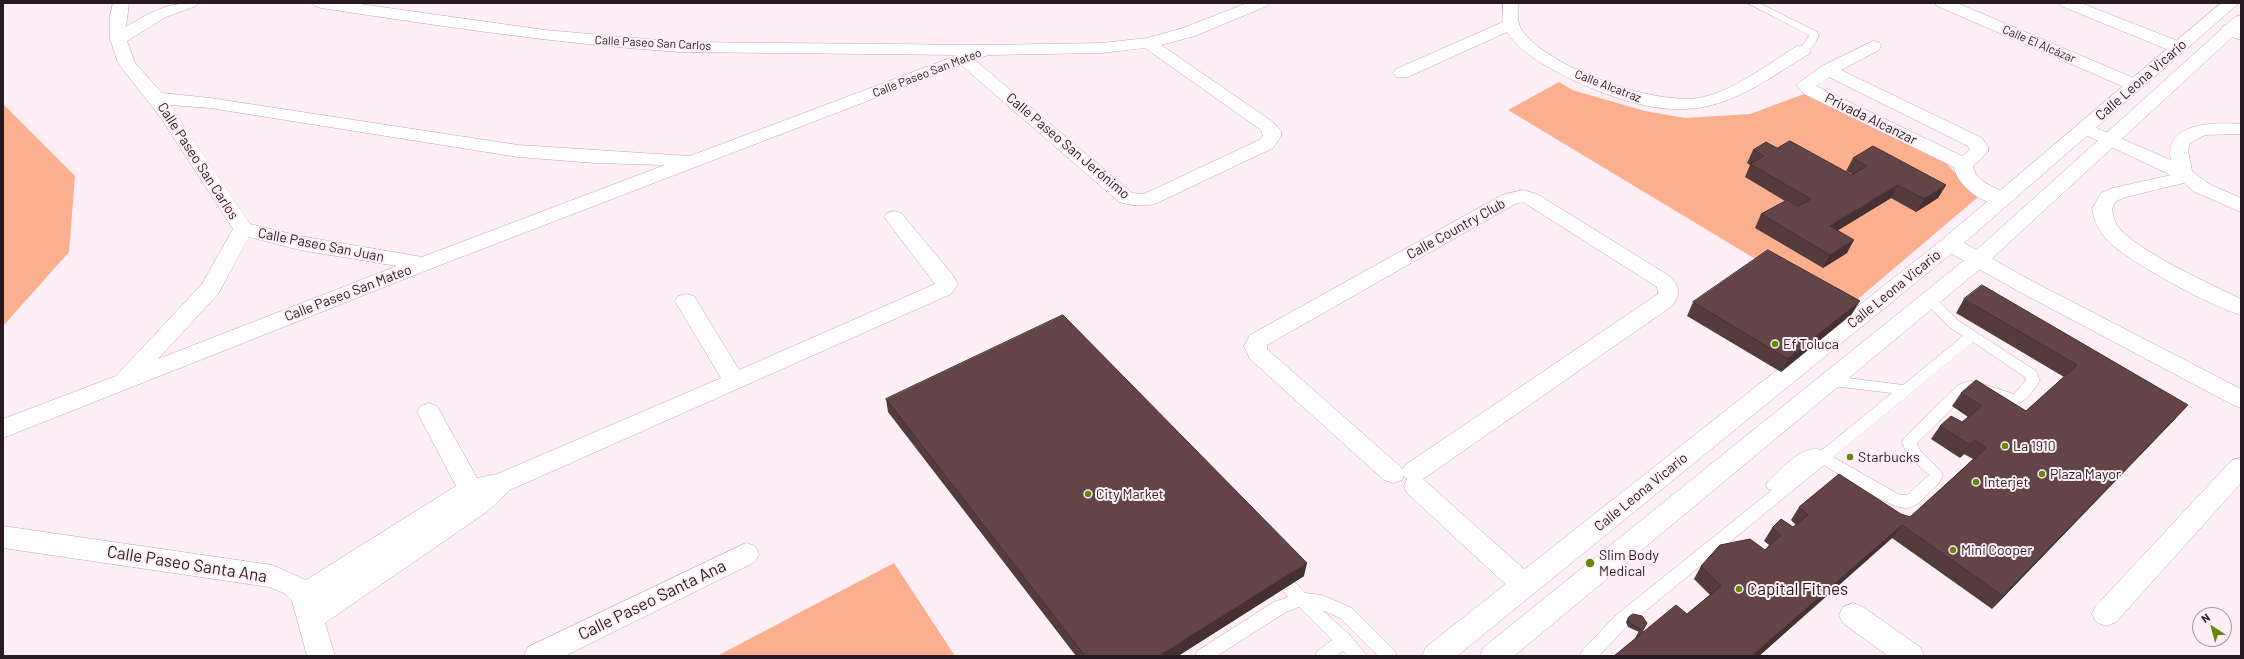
<!DOCTYPE html>
<html>
<head>
<meta charset="utf-8">
<style>
  body { margin:0 }
  #map { position:relative; width:2244px; height:659px; overflow:hidden; background:#fdeff5; font-family:Barlow,sans-serif }
  canvas { display:block }
  .frame { position:absolute; inset:0; border:4px solid #271b21; pointer-events:none }
  .north { position:absolute; left:2192px; top:607px; width:40px; height:40px; box-sizing:border-box; background:#fdeff5; border:1px solid #a79aa0; border-radius:50%; rotate:324deg; font-size:11px; font-weight:700; line-height:16px; text-align:center; color:#271b21 }
  .north::after { content:''; display:block; margin:auto; width:14px; height:18px; background:#64880b; clip-path:polygon(50% 0,100% 100%,50% 72%,0 100%) }
</style>
</head>
<body>
<div id="map">
<canvas width="2244" height="659"></canvas>
<div class="frame"></div>
<div class="north">N</div>
</div>
<script>
const c = document.querySelector('canvas').getContext('2d');
c.lineJoin = 'round';
function fillPath(path, color) {
  c.fillStyle = color;
  c.fill(path, 'evenodd');
}
function strokePath(path, color, width, dash) {
  c.strokeStyle = color;
  c.lineWidth = width;
  c.lineCap = dash ? 'butt' : 'round';
  c.setLineDash(dash || []);
  c.stroke(path);
}
function drawText(font, color, halo, rows, align = 'center') {
  c.font = font + ' Barlow,sans-serif';
  c.lineWidth = 4;
  c.setLineDash([]);
  c.textBaseline = 'middle';
  c.strokeStyle = halo;
  c.fillStyle = color;
  for (const [text, x, y, turn = 0] of rows) {
    c.save();
    c.translate(x, y);
    c.rotate((+turn || 0) * Math.PI / 180);
    c.textAlign = isNaN(turn) ? turn : align;
    if (halo) c.strokeText(text, 0, 0);
    c.fillText(text, 0, 0);
    c.restore();
  }
}
fillPath(new Path2D(`
  M1559,82L1572,90L1645,111L1685,118L1750,114L1804,94L1946,163L1978,197L1845,310L1762,263L1508,110Z
  M3,104L75,176L69,252L3,326Z
  M894,563L955,656H717Z`), '#fcaf8f');
const lane = new Path2D(`
  M1747,3H1759L1817,32L1819,34L1816,42L1807,52H1799L1798,50L1806,41L1809,35Z
  M1929,295L1933,296L1959,321L2036,371L2040,380C2009,433 1994,383 1968,393L1917,443C1920,456 1937,463 1943,475C1940,483 1935,488 1928,494C1922,500 1915,508 1905,508C1889,508 1839,474 1824,465L1627,626L1599,656H1580L1582,651L1615,616L1772,490L1768,489L1766,485L1768,481C1782,469 1802,444 1822,450L1892,393L1832,386L1827,384L1825,381L1827,378L1832,376L1903,385L1963,336L1949,327L1925,302L1923,299ZM1973,342L2025,377L2026,380L2014,394L1977,382L1970,381L1958,385L1904,438L1902,442L1908,456L1929,475L1907,495H1900L1833,457Z
  M1288,579L1294,581L1305,593L1322,595L1352,608L1395,651L1397,656H1378L1340,618L1322,610L1350,635L1367,656H1348L1343,651L1336,656H1315L1317,651L1332,640L1299,607L1286,612L1217,656H1195L1197,651L1274,602L1288,597L1280,586L1282,581Z`);
const street = new Path2D(`
  M113,3H129L126,27C154,11 164,3 198,3L196,6L166,17L127,41L135,63L162,93L210,98L518,145L690,156L958,55L680,52C559,44 440,26 321,8L315,6L313,3H353L545,30L680,42L986,45L1102,43L1147,38L1183,28L1247,3H1269L1267,6L1195,36L1161,45L1273,122L1281,131V136L1273,148L1157,203C1143,207 1133,206 1119,202L961,65L430,269L3,438V419L116,376L202,284L233,229L161,118L118,63L110,39V16ZM1145,48L1261,130L1263,136L1259,140L1144,194L1132,193L975,60L988,55L1102,53ZM170,105L210,108L518,157L595,163L665,165L422,257L300,236L250,224ZM249,237L300,250L397,266L158,359L218,294Z
  M1503,3H1519C1517,12 1517,24 1523,32C1551,68 1653,105 1698,98C1731,93 1768,64 1797,46H1809L1811,50L1809,54C1780,71 1751,93 1719,103C1670,119 1620,101 1575,81C1551,69 1522,55 1507,32L1408,77H1396L1393,73L1396,69L1503,22Z
  M1935,3H1957L2141,81L2144,85L2141,89H2129L1937,6Z
  M2059,3H2081L2183,43L2185,47L2183,51H2171L2061,6Z
  M2229,25L2241,29V40L2223,34L2221,30L2223,26Z
  M1873,41L1879,42L1881,46L1879,50L1841,70L1982,138L1988,147V152L1973,166C1977,187 2001,185 2011,200L2008,204C1988,209 1957,187 1954,167L1804,94L1796,85L1822,66ZM1829,77L1968,146L1970,150L1962,156L1816,86Z
  M2085,123L2171,160C2163,122 2216,122 2241,124V134L2205,135L2190,143L2188,151L2192,171L2209,184L2241,198V212L2195,192L2184,183L2126,197L2116,201L2112,209C2113,214 2114,219 2116,224C2133,250 2211,284 2241,299V315C2212,307 2126,261 2106,239C2099,230 2094,221 2092,209L2101,193L2113,188L2171,175L2079,132L2076,128L2079,124Z
  M1523,190L1537,194L1671,277C1680,289 1681,294 1672,306L1423,479L1534,578L1538,586L1534,594L1525,597L1516,594L1407,493L1404,486L1407,479L1404,476L1402,480L1393,483L1384,480L1250,359L1244,346L1250,335L1502,195ZM1523,202L1657,287L1658,294L1405,465L1403,469L1267,349V345L1515,204Z
  M894,211L901,213L952,274L958,284L951,294L510,490L488,511L325,623L335,656H307L292,601L284,593L269,587L3,548V526L272,565L306,580L456,486L417,412L421,406L429,403L437,406L477,478L497,474L721,378L675,301L678,296L686,294L694,296L739,370L935,284L884,217L887,213Z
  M1950,237L1957,239L2032,281L2241,389V408L2233,405L2018,291L1943,249L1940,244L1943,239Z
  M2241,458V483L2116,622L2106,626L2096,622L2092,614L2096,606L2232,460Z
  M746,543L755,546L759,554L755,562L565,656H524L528,647Z
  M1853,603L1863,607L1920,647L1924,656H1888L1843,623L1839,615L1843,607Z`);
const secondary = new Path2D(`
  M2221,3H2239L1957,249L1457,656H1422L1426,647L1943,239Z
  M2241,15V29L1986,264L1514,656H1480L1484,647L1972,254L2235,17Z`);
strokePath(lane, '#c2a2b1', 1);
strokePath(street, '#c2a2b1', 1);
strokePath(secondary, '#c2a2b1', 1);
fillPath(lane, '#fff');
fillPath(street, '#fff');
fillPath(secondary, '#fff');
fillPath(new Path2D(`
  M1777,148L1852,175V174L1846,171L1853,158L1946,185L1938,198L1916,212L1891,198L1838,230L1847,253L1823,268L1755,228L1761,214L1785,201L1745,177L1750,165L1747,163L1753,150Z
  M1964,299L2176,418L1992,609L1892,538L1759,656H1614L1635,639L1639,632L1628,627L1626,622L1628,618L1642,616L1641,634L1687,614L1710,595L1694,579L1701,566L1765,550L1769,545L1764,541L1772,528L1793,527L1796,525L1791,520L1799,507L1901,514L1910,517L1973,459L1964,454L1960,458L1931,439L1940,426L1962,422L1968,417L1952,406L1961,393L2026,411L2064,377L1956,313Z
  M1693,302L1852,314L1781,372L1687,316Z
  M886,399L1304,576L1178,656H1076L888,412Z`), '#563b3d');
fillPath(new Path2D(`
  M1898,185L1891,198L1824,239L1830,226Z
  M1946,185L1938,198L1916,212L1924,199Z
  M1854,240L1847,253L1823,268L1830,255Z
  M1860,301L1852,314L1781,372L1788,359Z
  M2188,405L2176,418L1992,609L2003,596Z
  M1974,440L1964,454L1960,458L1970,445Z
  M1902,525L1892,538L1759,656H1752Z
  M1307,563L1304,576L1178,656H1159Z`), '#463032');
const building = new Path2D(`
  M1790,141L1852,175L1867,166L1853,158L1873,146L1946,185L1924,199L1898,185L1830,226L1854,240L1830,255L1761,214L1787,200L1798,206L1811,199L1750,164L1764,156L1753,150L1766,142L1777,148Z
  M1768,250L1860,301L1788,359L1693,302Z
  M1982,285L2188,405L2003,596L1902,525L1752,656H1614L1676,605L1687,614L1721,586L1701,566L1720,545L1750,539L1765,550L1781,535L1772,528L1781,519L1793,527L1808,515L1799,507L1839,474L1901,514L1910,517L1986,448L1974,440L1970,445L1940,426L1951,416L1962,422L1982,406L1961,393L1976,380L2026,411L2077,365L1964,299Z
  M1063,315L1307,563L1159,656H1085L886,399Z
  M1633,614L1642,616L1647,623L1641,634L1635,639L1641,629L1629,623L1628,618Z`);
fillPath(building, '#644547');
strokePath(building, '#463032', 1);
for (const [x, y, r, color] of [
  [1775,344,4,"#64880b"],
  [2005,446,4,"#64880b"],
  [1850,457,4,"#64880b"],
  [2042,474,4,"#64880b"],
  [1976,482,4,"#64880b"],
  [1088,494,4,"#64880b"],
  [1953,550,4,"#64880b"],
  [1590,563,5,"#64880b"],
  [1739,589,4,"#64880b"]
]) {
  const dot = new Path2D();
  dot.arc(x, y, r, 0, 2 * Math.PI);
  c.fillStyle = color;
  c.fill(dot);
  strokePath(dot, '#fdeff5', 1.5);
}
drawText('12px', '#271b21', '#fdeff5', [
  ["Calle Paseo San Carlos",653,43,3],
  ["Calle El Alcázar",2039,44,23],
  ["Calle Paseo San Mateo",927,73,-21],
  ["Calle Alcatraz",1608,86,21]
]);
drawText('14px', '#271b21', '#fdeff5', [
  ["Calle Leona Vicario",2141,80,-41],
  ["Privada Alcanzar",1871,119,26],
  ["Calle Paseo San Jerónimo",1068,146,40],
  ["Calle Paseo San Carlos",198,161,57],
  ["Calle Country Club",1456,229,-29],
  ["Calle Paseo San Juan",321,245,11],
  ["Calle Leona Vicario",1894,289,-39],
  ["Calle Paseo San Mateo",348,293,-21],
  ["Calle Leona Vicario",1641,492,-39]
]);
drawText('14px', '#271b21', '#fdeff5', [
  ["Ef Toluca",1783,344],
  ["La 1910",2013,446],
  ["Starbucks",1858,457],
  ["Plaza Mayor",2050,474],
  ["Interjet",1984,482],
  ["City Market",1096,494],
  ["Mini Cooper",1961,550],
  ["Slim Body",1599,555],
  ["Medical",1599,571]
], 'left');
drawText('17px', '#271b21', '#fdeff5', [
  ["Calle Paseo Santa Ana",187,564,9],
  ["Calle Paseo Santa Ana",652,600,-26]
]);
drawText('17px', '#271b21', '#fdeff5', [
  ["Capital Fitnes",1747,589]
], 'left');
</script>
</body>
</html>
